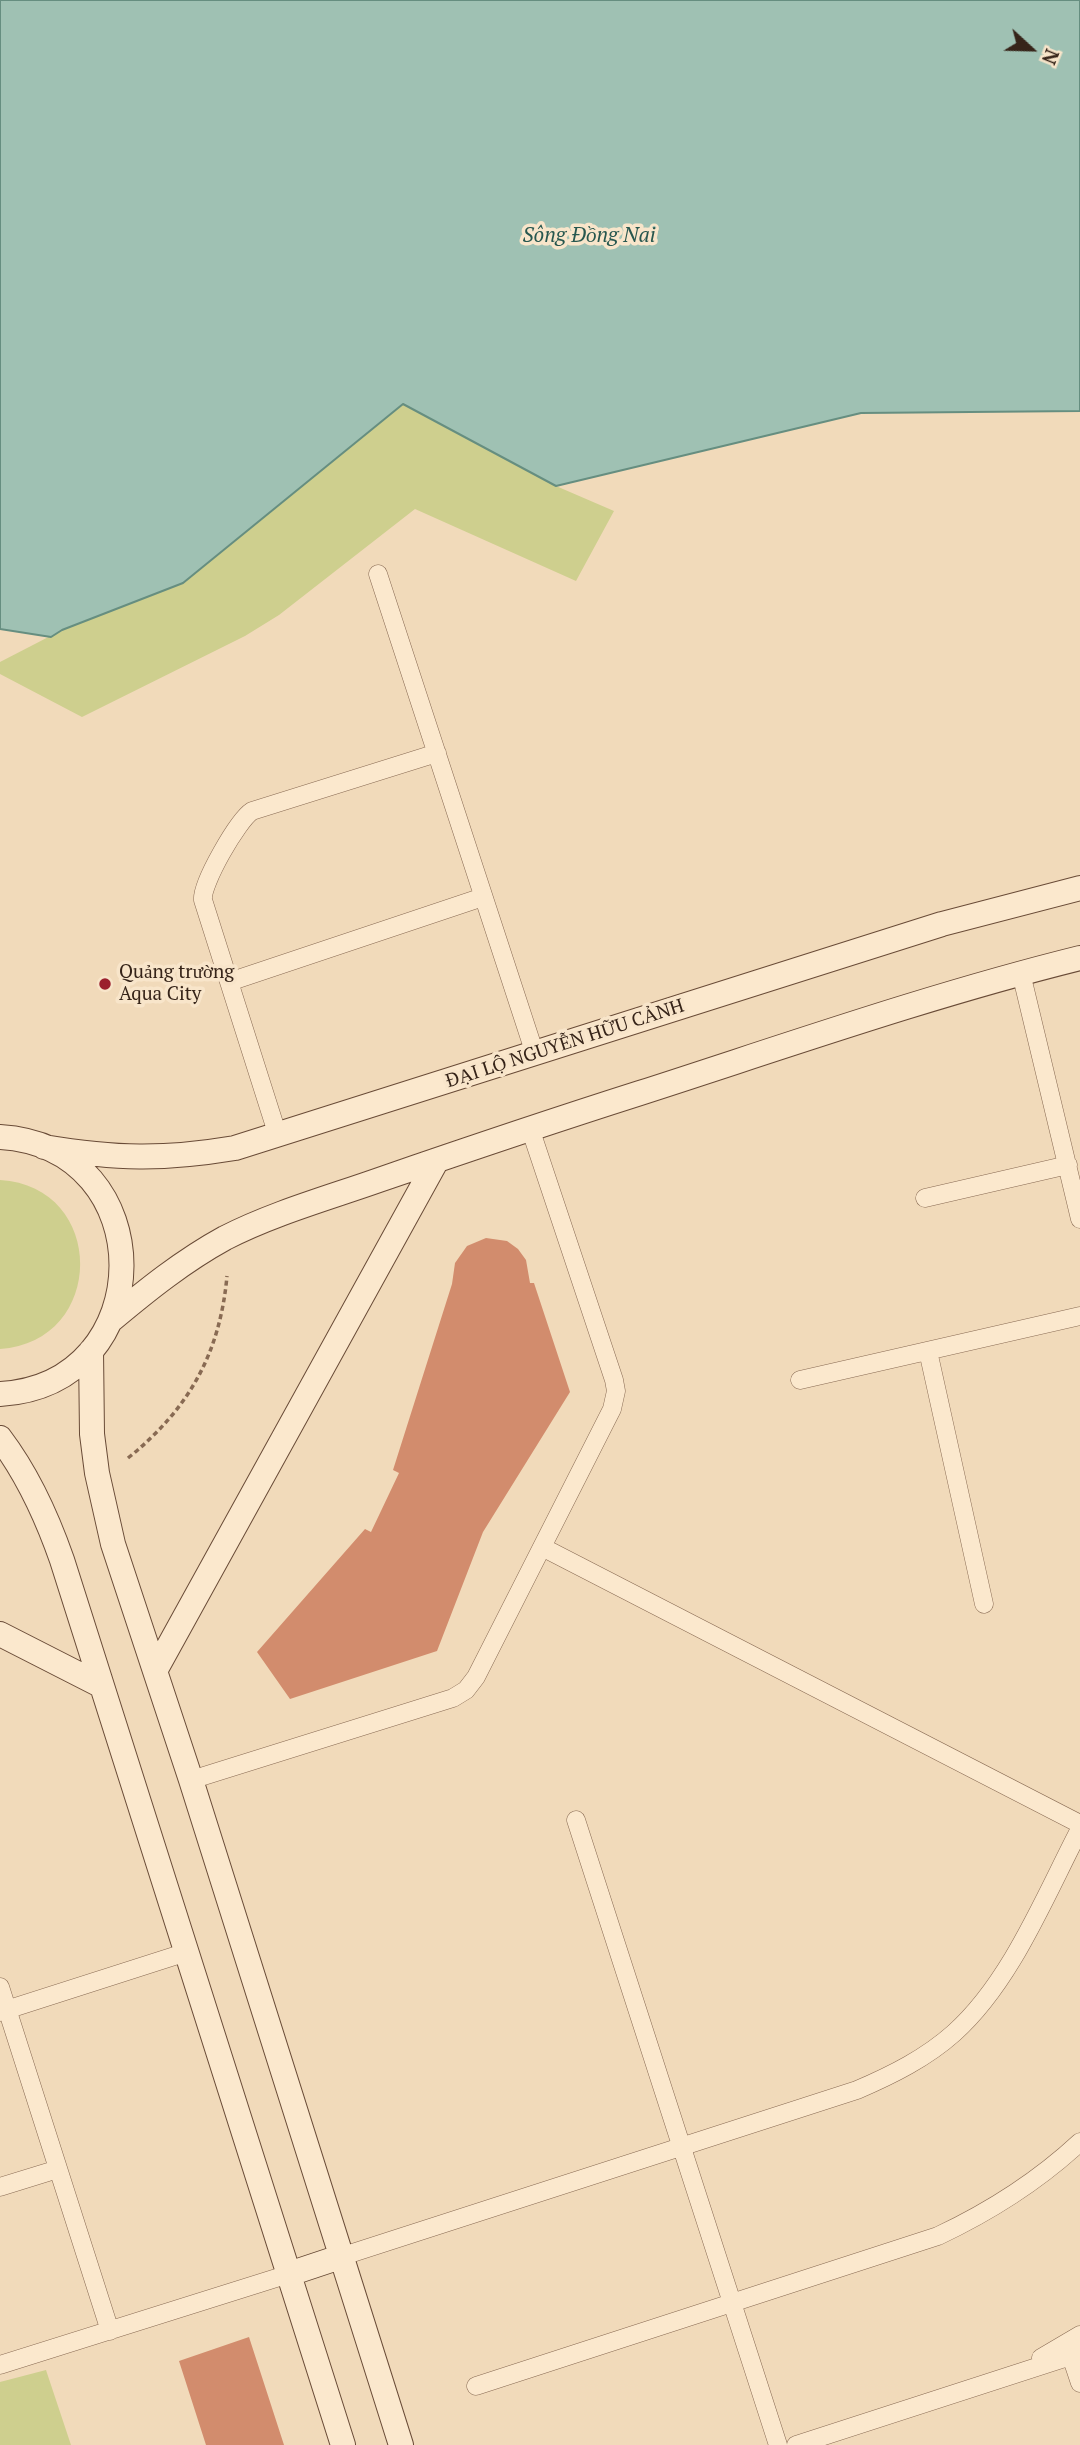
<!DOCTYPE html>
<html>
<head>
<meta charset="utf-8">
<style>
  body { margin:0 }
  #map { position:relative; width:1080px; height:2445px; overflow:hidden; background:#f1daba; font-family:"PT Serif",serif }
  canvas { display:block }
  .north { position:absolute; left:996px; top:14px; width:70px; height:70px; -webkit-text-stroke:5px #f8e5ca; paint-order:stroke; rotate:112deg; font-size:19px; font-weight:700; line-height:28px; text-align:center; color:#362419 }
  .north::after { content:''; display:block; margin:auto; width:24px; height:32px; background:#362419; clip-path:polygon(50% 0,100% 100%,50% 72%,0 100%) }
</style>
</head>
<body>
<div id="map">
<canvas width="1080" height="2445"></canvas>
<div class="north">N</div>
</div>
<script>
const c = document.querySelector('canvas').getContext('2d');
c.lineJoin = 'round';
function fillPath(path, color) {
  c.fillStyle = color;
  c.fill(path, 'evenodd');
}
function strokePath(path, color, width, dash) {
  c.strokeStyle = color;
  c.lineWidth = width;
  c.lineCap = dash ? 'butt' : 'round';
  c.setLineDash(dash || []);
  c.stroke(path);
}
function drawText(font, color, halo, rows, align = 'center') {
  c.font = font + ' "PT Serif",serif';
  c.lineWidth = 7;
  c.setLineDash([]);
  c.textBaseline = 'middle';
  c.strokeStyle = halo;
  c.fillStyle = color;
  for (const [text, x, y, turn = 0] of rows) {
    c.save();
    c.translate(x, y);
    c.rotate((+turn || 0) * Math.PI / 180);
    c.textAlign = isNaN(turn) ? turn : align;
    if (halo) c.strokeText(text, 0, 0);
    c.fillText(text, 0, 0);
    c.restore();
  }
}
fillPath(new Path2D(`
  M403,404L556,486L614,511L576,581L415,509L279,615L245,636L82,717L0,674V662L62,630L183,583Z
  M0,1180C107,1186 107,1342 0,1349Z
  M46,2370L71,2445H0V2382Z`), '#cecf8e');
const water = new Path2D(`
  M0,0H1080V411L861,413L556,486L403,404L183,583L62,630L51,637L0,629Z`);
fillPath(water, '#9fc1b3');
strokePath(water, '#668e80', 2);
fillPath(new Path2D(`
  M486,1238L507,1241L518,1249L526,1260L530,1283H534L570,1392L483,1532L437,1651L290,1699L257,1652L365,1529L371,1532L399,1473L393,1470L452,1284L455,1263L467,1246Z
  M249,2337L284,2445H206L179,2361Z`), '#d28c6d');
const street = new Path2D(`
  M378,574L535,1054
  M1021,973L1080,1219
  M229,982L483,897
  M278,1136L203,900C201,884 238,820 252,811L437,753
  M925,1198L1068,1165
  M928,1351L984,1604
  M800,1380L1080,1316
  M542,1547L1080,1824
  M191,1780L453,1698L466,1690L476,1677L612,1409L616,1391L614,1380L530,1128
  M576,1820L778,2445
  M0,1987L110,2331
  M0,2012L187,1952
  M0,2187L58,2169
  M340,2257L857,2090C892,2075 926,2058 954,2033C1011,1982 1045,1896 1080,1829
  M1068,2347L1080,2383
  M1041,2358L1080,2335
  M0,2365L289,2274
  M476,2386L938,2236C991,2211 1037,2182 1080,2142
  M796,2445L1080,2353`);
const secondary = new Path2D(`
  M0,1137C163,1147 161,1385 0,1394
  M44,1147C116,1159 163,1160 235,1148L942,924L1080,888
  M110,1321C147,1290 183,1261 225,1238C274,1213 328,1198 379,1180C466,1150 552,1121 640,1093C786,1046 931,995 1080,958
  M91,1351L92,1434L97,1473L113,1544L191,1780L401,2445
  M0,1438C28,1475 47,1517 62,1560L343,2445
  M0,1634L102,1686
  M155,1671L437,1160
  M289,2274L340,2257`);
strokePath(street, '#886a53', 19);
strokePath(secondary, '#694b37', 26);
strokePath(new Path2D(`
  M128,1458C189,1409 220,1353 227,1276`), '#886a53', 3.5, [5, 3.5]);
strokePath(street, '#fbe8cd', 18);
strokePath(secondary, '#fbe8cd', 24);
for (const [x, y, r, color] of [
  [105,984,7,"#9b1f2d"]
]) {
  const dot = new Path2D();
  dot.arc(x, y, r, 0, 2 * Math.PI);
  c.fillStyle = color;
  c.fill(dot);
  strokePath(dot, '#f8e5ca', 2.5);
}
drawText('19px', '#362419', '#f8e5ca', [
  ["Quảng trường",119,973],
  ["Aqua City",119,995]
], 'left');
drawText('19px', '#362419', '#f8e5ca', [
  ["ĐẠI LỘ NGUYỄN HỮU CẢNH",565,1044,-18]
]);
drawText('italic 21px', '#27574f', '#f8e5ca', [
  ["Sông Đồng Nai",589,236]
]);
</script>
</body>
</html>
